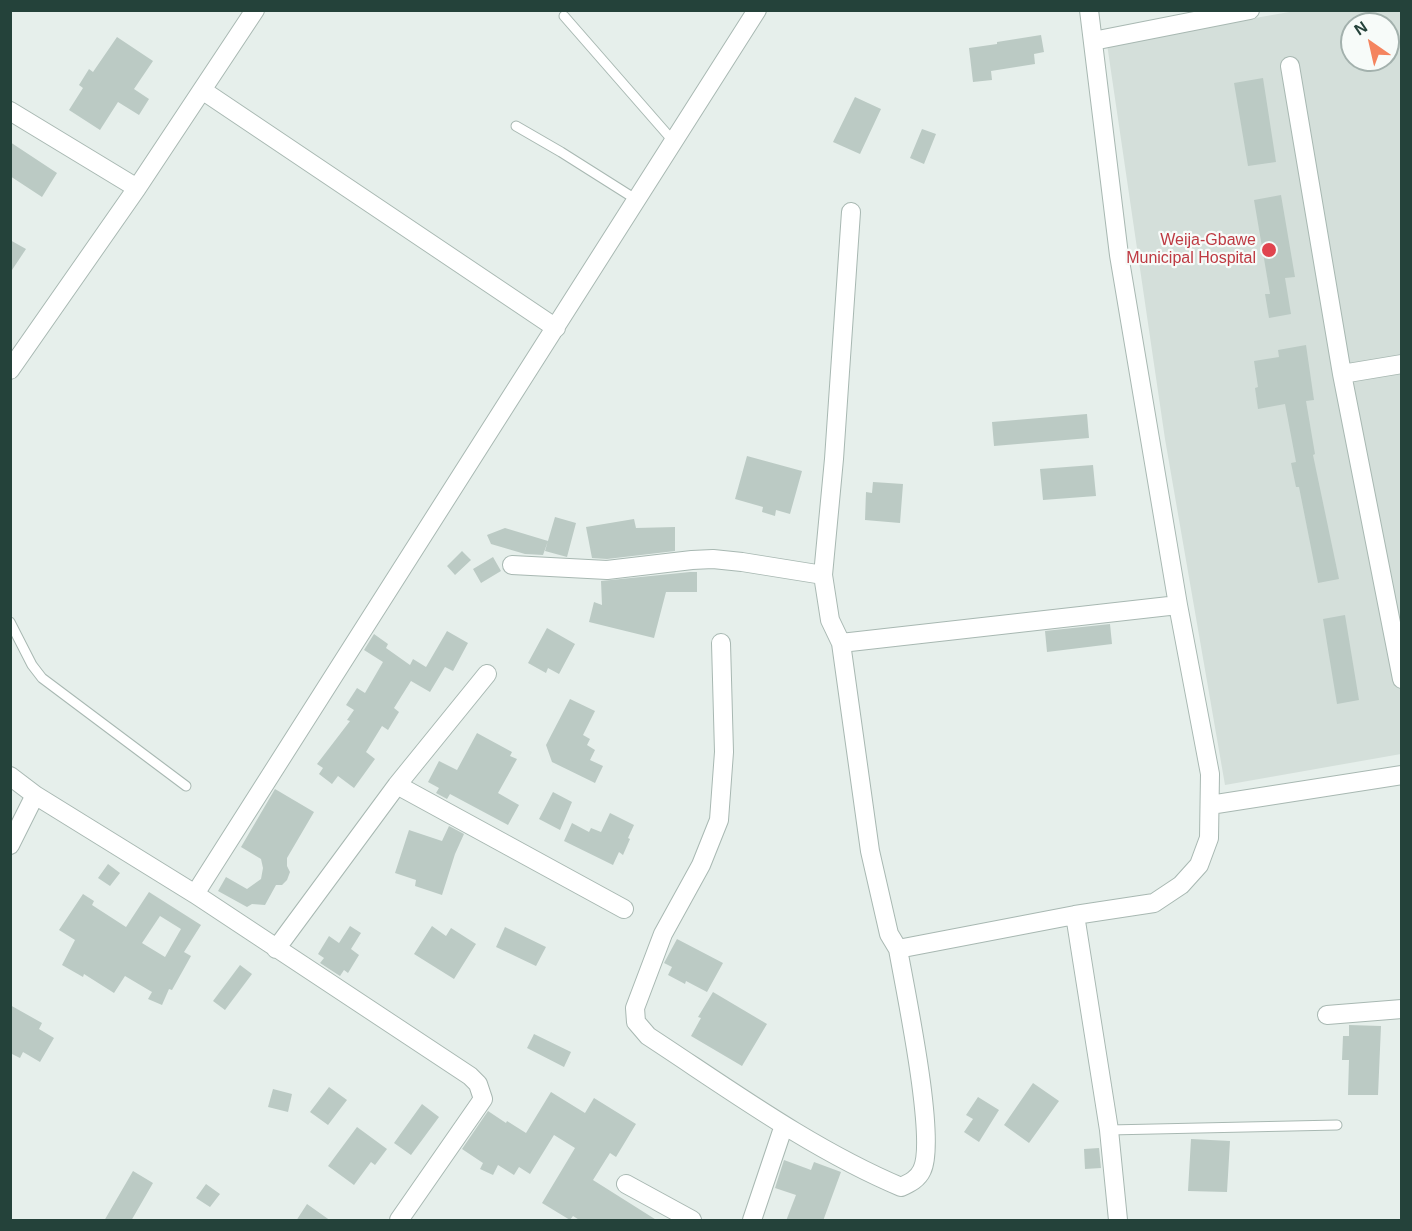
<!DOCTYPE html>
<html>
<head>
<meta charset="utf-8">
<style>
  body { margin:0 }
  #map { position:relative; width:1412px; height:1231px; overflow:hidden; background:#e6efeb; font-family:Helvetica,sans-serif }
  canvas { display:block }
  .frame { position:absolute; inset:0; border:12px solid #24423a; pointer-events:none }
  .north { position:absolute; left:1340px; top:12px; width:60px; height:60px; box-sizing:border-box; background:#f7fbf9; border:2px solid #a3b1ad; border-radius:50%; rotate:326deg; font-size:16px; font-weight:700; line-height:24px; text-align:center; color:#24423a }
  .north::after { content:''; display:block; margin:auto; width:21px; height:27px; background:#f4845f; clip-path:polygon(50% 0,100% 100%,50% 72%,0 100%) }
</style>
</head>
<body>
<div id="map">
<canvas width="1412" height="1231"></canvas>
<div class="frame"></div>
<div class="north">N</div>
</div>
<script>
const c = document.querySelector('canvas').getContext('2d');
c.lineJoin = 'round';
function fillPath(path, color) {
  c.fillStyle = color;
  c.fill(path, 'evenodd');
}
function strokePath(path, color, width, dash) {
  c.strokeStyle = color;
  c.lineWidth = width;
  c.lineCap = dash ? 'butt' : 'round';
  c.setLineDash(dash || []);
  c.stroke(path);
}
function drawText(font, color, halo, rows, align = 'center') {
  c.font = font + ' Helvetica,sans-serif';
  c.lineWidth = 4.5;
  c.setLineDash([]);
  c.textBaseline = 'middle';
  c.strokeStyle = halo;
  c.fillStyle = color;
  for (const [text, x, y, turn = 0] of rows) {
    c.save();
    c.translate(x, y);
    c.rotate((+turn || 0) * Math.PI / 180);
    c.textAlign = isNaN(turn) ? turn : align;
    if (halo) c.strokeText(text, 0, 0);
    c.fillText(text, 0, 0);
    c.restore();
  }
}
fillPath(new Path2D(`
  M1295,11H1401V754L1225,785L1165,439L1107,44ZM1352,24H1388V60H1352Z`), '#d4dfda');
fillPath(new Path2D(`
  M1041,35L1044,52L1034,54L1035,64L991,71L992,80L973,82L969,48L997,44V42Z
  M117,37L153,61L134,89L149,99L139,115L118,102L100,130L69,110L83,88L79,85L89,69L93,72Z
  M1263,78L1276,162L1248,166L1234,83Z
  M855,97L881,109L860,154L833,142Z
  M922,129L936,134L924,164L910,158Z
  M10,142L57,173L42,197L10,176Z
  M1281,195L1295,277L1285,278L1291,314L1269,318L1265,294H1270L1254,200Z
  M10,240L26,249L10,273Z
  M1306,345L1314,400L1306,401L1315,454L1313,455L1339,579L1318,583L1299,487H1296L1291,463L1296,462L1285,404L1258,409L1255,388L1258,387L1254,361L1279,357L1278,350Z
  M1087,414L1089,438L994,446L992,422Z
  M747,456L802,471L790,514L776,510L775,516L762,512L763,507L735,499Z
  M1093,465L1096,496L1043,500L1040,469Z
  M873,482L903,484L900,523L865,520L866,492L872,493Z
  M555,517L576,523L567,557L545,551Z
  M634,519L636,528L675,527V551L607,559L592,558L586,527Z
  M505,528L548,541L543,555L525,554L491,544L487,535Z
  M462,551L471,560L455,575L447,566Z
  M493,557L501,571L481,583L473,569Z
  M690,572H697V592H666L654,638L589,622L594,602L602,605L601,581Z
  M1345,615L1359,700L1337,704L1323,619Z
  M1110,624L1112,644L1047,652L1045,631Z
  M547,628L575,644L559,674L548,668L546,673L528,663Z
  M447,631L468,643L453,671L445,667L430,692L411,681L394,708L399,712L388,730L382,726L366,752L375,759L354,788L338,776L332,784L319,774L323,768L317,764L350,721L347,720L354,710L346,705L357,688L365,693L383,662L364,650L374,634L388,644L386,648L410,665L413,659L426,667Z
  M570,699L595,711L583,735L590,739L587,745L595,750L590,760L603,766L595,783L552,762L546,745Z
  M477,733L512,752L510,756L517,759L498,793L519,805L508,825L450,794L447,799L436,793L439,788L428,782L439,761L457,770Z
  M275,789L314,812L287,858V866L290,872L287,880L282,885H276L265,905L252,904L247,907L218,891L226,877L247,889L261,879L263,868L261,859L241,847Z
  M553,792L572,802L560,830L539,819Z
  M610,813L634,825L628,838L630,839L623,855L619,852L613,865L564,841L572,823L589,832L591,828L601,832Z
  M449,826L464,834L455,854L442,895L415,886L416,880L395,873L409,830L442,841Z
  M108,864L120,873L110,886L98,878Z
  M149,892L201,925L184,952L191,956L172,990L169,989L162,1005L148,999L152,992L125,976L114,993L84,974L83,977L62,965L75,940L59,930L83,894L94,901L92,905L126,927ZM160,916L181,929L165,957L142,943Z
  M350,926L361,933L351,949L359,955L348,973L344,970L340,976L320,963L324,958L318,954L329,936L339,943Z
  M432,926L446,936L451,928L476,944L454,979L414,954Z
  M505,927L546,947L536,966L496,947Z
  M677,939L723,963L707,992L686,981L685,984L668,975L672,967L664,963Z
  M240,965L252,974L225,1010L213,1001Z
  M713,992L767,1024L742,1066L691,1036L701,1018L698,1017Z
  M10,1005L42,1023L39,1029L54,1038L40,1062L23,1052L20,1058L10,1053Z
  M1349,1025L1381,1026L1378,1095H1348L1349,1060H1342L1343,1036H1349Z
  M534,1034L571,1052L564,1067L527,1048Z
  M1033,1083L1059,1101L1029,1143L1004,1125Z
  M329,1087L347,1100L328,1125L310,1112Z
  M273,1089L292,1094L288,1112L268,1107Z
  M551,1092L585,1113L594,1098L636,1124L616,1157L610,1153L593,1180L658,1221H581L573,1216L570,1220L542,1203L575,1148L554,1135L530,1174L519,1167L514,1175L498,1165L493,1175L480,1169L483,1163L462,1149L488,1111L506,1123L507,1121L526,1133Z
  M978,1097L999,1110L979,1142L964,1132L973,1119L966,1115Z
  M422,1104L439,1117L411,1155L394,1143Z
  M357,1127L387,1149L375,1165L371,1162L354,1185L328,1166Z
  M1191,1139L1230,1141L1227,1192L1188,1191Z
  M1099,1148L1101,1168L1085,1169L1084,1149Z
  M784,1160L811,1170L814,1162L841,1172L823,1221H786L796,1195L775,1188Z
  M133,1171L153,1183L131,1221H104Z
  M206,1184L220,1194L210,1207L196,1198Z
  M307,1204L331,1221H296Z`), '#bbcac4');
const lane = new Path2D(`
  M564,16L674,142
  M516,126L561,152L637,200
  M10,622L32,665L42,678L186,786
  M1109,1130L1337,1125`);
const street = new Path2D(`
  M1093,41L1250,10
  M1290,66L1342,374L1402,679
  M202,90L556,328
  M10,111L137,188
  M10,370L137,188L255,10
  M1342,374L1402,364
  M512,565L607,570L692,560L713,559L742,562L823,575
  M721,643L724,752L719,820L701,865L663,934L635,1008L636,1022L648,1036C729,1089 811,1149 901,1187C910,1183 918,1179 922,1170C937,1140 905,989 898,949L889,934L870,851L841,643L830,620L823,575L834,459L851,212
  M841,643L1178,605
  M10,776L35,795L195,894L470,1076L478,1084L483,1099L399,1220
  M397,785L624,909
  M1210,805L1402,775
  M10,845L35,795
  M195,894L757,10
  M1075,915L1109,1130L1118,1220
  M276,949L397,785L487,674
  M898,949L1075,915L1154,903L1181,885L1199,865L1209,838L1210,774L1178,605L1119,255L1089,10
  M1327,1015L1402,1009
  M626,1184L692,1220
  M752,1220L784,1125`);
strokePath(lane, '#a8b8b2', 11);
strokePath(street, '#a8b8b2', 20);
strokePath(lane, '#fff', 9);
strokePath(street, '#fff', 18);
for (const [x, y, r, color] of [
  [1269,250,8,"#e0444e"]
]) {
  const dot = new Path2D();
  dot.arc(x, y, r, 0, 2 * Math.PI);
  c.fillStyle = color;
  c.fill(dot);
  strokePath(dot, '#f7fbf9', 2);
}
drawText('16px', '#be3a42', '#f7fbf9', [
  ["Weija-Gbawe",1256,241],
  ["Municipal Hospital",1256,259]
], 'right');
</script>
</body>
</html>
